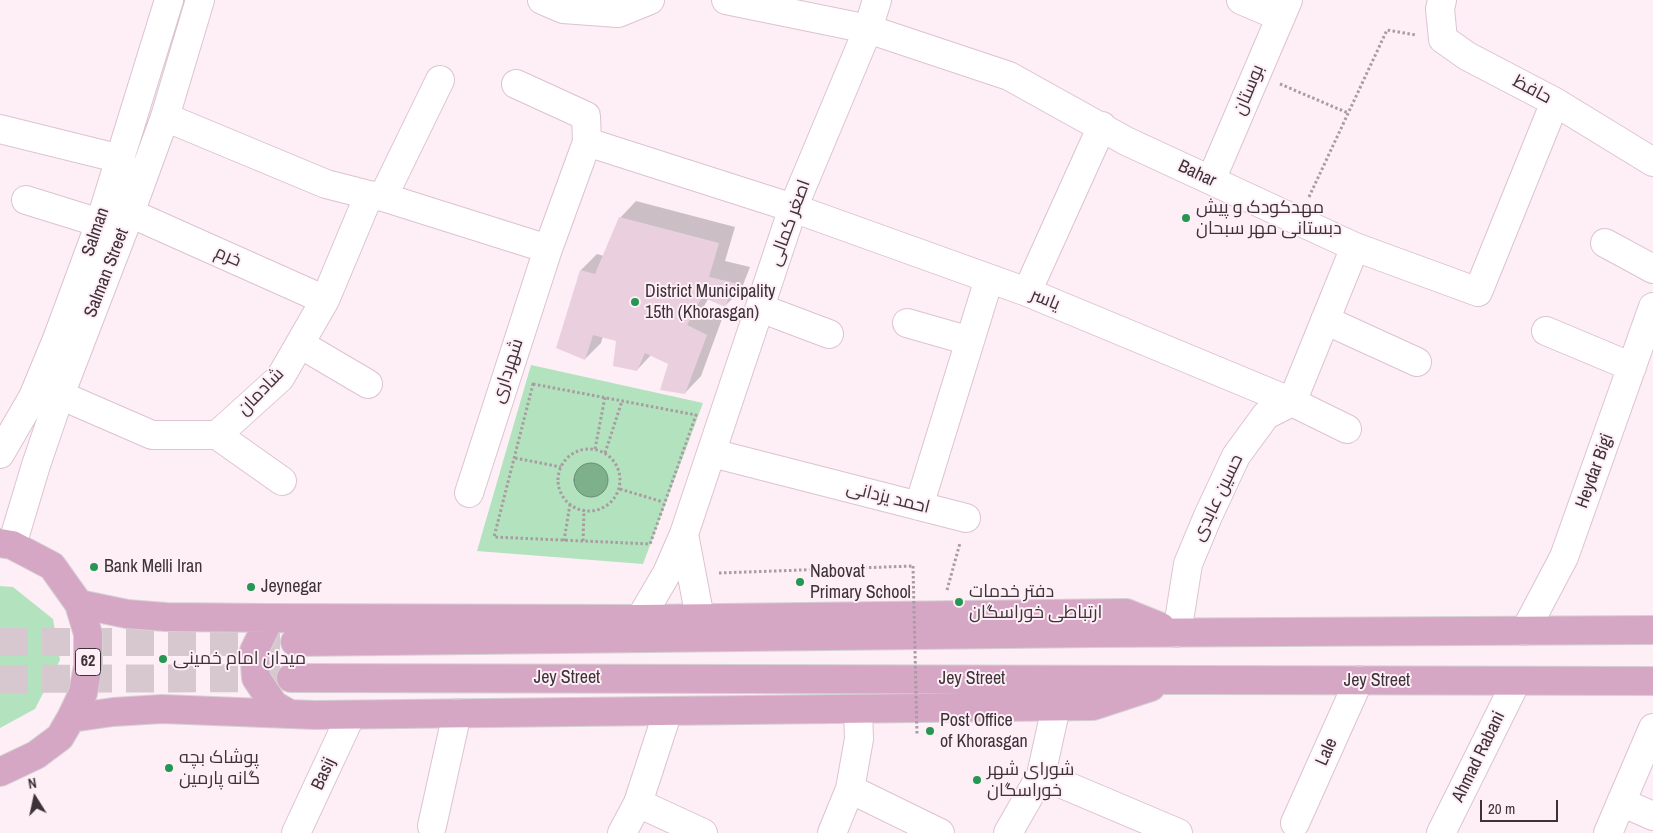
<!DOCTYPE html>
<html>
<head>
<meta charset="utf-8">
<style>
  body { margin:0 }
  #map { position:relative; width:1653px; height:833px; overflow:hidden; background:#feeef6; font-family:"Archivo Narrow",sans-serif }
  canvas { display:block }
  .north { position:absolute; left:10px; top:773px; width:50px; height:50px; -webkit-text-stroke:4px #feeef6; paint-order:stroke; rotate:350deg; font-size:14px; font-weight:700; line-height:20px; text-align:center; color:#3d3238 }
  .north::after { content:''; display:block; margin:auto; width:18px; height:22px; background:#3d3238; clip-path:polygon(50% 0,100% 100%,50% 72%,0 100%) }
  .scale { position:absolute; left:1480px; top:800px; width:78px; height:22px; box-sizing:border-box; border:2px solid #3d3238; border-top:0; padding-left:6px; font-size:15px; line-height:18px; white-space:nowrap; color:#3d3238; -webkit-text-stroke:4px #feeef6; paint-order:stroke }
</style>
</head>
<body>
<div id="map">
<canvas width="1653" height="833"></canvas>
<div class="north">N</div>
<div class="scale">20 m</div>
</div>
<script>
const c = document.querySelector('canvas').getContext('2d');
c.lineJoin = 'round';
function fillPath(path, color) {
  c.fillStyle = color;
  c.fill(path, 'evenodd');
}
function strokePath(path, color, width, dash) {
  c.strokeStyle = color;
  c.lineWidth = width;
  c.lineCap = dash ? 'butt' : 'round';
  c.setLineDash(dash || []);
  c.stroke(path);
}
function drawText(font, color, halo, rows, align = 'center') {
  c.font = font + ' "Archivo Narrow",Cairo,sans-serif';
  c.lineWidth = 4;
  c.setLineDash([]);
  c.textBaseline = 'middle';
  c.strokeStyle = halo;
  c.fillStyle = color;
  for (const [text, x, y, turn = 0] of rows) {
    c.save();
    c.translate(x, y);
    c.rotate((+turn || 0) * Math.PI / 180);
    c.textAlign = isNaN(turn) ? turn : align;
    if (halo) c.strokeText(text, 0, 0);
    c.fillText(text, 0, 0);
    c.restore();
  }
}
fillPath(new Path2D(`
  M531,365L703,403L643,564L477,551Z
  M0,586L13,587L53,619L60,660L35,709L0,728Z`), '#b3e3be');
const water = new Path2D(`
  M574 480a17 17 0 1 1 34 0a17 17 0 1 1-34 0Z`);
fillPath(water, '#7eb18b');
strokePath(water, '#6a8b72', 1);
fillPath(new Path2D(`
  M636,201L735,227L725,261L750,267L741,290L725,306L708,299L703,308L722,319L701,376L685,393L669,363L651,355L637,370L617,340L603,336L601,343L585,359L558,347L581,270L597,254L604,256L620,218Z`), '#0003');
fillPath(new Path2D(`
  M619,217L719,243L709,277L735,283L725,307L702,297L687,325L707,335L685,394L660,390L668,364L645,353L637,371L613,366L616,341L593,335L585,360L556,348L580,270L595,274Z`), '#ead0de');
strokePath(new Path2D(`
  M0,642H295
  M0,679L291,678`), '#d7c8d0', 28, [28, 14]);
const minor = new Path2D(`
  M542,0L563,9L618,13L650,0
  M726,0L868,29L1009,76L1126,141L1355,247L1478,292L1555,102
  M1241,0L1281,17
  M1442,0L1440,9L1443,39L1467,56L1555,102L1653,162
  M516,84L586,116L587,142
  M165,117L326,184L369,195L383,197L548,249L587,142L793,208L1027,292L1292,402L1347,429
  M0,129L121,159
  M1211,180L1288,0
  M383,197L440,80
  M26,200L100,223
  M130,213L325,300
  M1605,243L1653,269
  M1027,292L1102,126
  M760,308L829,334
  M1325,320L1417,362
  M907,323L970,341
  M1546,331L1632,367
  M300,344L368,384
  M60,395L152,435H217L280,378L325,300L369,195
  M217,435L282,481
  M712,453L966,518
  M469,493L548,249
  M919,506L989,279
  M1525,631L1564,557L1653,307
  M1177,633L1188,564L1208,516L1236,456L1266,415L1292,402L1355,247
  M1041,775L1178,833
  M850,789L940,833
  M1621,802L1653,816
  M638,803L703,833
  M1295,823L1359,680
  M432,826L457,713
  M296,833L351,715
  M622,833L638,803L668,711
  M832,833L850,789L859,739L858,709
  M1008,833L1041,775L1056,707
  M1441,833L1516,682
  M1608,833L1653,728`);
const tertiary = new Path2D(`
  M684,534L700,618
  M640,619L667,573L684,534L793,208L868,29L877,0`);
const secondary = new Path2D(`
  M0,454L33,397L57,339L100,223L169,0
  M12,545L36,465L60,395L130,213L165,117L200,0`);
const primary = new Path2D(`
  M0,543L12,545L52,566L79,604L88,634V666L83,693L71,718L60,737L36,755L0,772
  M79,604L127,614L166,617L270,618L640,619L1126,613L1161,627
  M270,618L254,651L256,678L274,705L290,714
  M295,642L1096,633L1653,630
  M291,678L1653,681
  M71,718L113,712L162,709L315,715L1093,706L1151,687`);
strokePath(minor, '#dcc3d1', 30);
strokePath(tertiary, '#dcc3d1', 30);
strokePath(secondary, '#dcc3d1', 30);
strokePath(primary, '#d4d2d3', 30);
strokePath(new Path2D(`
  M1280,84L1348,113
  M1309,197L1387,30L1416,35
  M533,384L696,415L650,544L494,537Z
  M595,449L605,397
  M558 480a31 31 0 1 1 62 0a31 31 0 1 1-62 0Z
  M605,453L622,401
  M515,458L561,467
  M620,489L663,502
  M564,541L570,504
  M583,541L584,510
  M719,573L913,566
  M947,590L960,543`), '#a99ba2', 3, [2.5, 2.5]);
strokePath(minor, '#fff', 28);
strokePath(tertiary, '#fff', 28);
strokePath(secondary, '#fff', 28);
strokePath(primary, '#d6a7c5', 28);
strokePath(new Path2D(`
  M913,566L917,735`), '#a99ba2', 3, [2.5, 2.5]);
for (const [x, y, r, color] of [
  [1186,218,5,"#259752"],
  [635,302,5,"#259752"],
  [94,567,5,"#259752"],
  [800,582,5,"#259752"],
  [251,587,5,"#259752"],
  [959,602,5,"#259752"],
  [163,659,5,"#259752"],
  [930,731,5,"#259752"],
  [169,768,5,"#259752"],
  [977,780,5,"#259752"]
]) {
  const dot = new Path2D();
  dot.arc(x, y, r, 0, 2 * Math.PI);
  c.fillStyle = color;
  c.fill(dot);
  strokePath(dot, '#feeef6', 2);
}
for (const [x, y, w] of [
  [88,662,25]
]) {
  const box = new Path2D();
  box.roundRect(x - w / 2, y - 13.5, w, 27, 4);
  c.fillStyle = '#feeef6';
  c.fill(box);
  strokePath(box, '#3d3238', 1);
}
drawText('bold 16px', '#3d3238', null, [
  ["62",88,662]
]);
drawText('18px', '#3d3238', '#feeef6', [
  ["بوستان",1249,90,-67],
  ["حافظ",1532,90,28],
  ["Bahar",1197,174,25],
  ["اصغر کمالی",790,223,-70],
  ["Salman",96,232,-71],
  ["خرم",228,257,24],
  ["Salman Street",107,273,-69],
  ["یاسر",1045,300,22],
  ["شهرداری",508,371,-72],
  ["شادمان",261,392,-46],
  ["Heydar Bigi",1595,471,-70],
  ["احمد یزدانی",888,498,14],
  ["حسین عابدی",1218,498,-64],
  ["Jey Street",567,678],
  ["Jey Street",972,679],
  ["Jey Street",1377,681],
  ["Lale",1327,752,-66],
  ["Ahmad Rabani",1479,757,-64],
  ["Basij",324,774,-65]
]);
drawText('18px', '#3d3238', '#feeef6', [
  ["مهدکودک و پیش",1196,208],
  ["دبستانی مهر سبحان",1196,229],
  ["District Municipality",645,292],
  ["15th (Khorasgan)",645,313],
  ["Bank Melli Iran",104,567],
  ["Nabovat",810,572],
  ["Primary School",810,593],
  ["Jeynegar",261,587],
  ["دفتر خدمات",969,592],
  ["ارتباطی خوراسگان",969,613],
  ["میدان امام خمینی",173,659],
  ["Post Office",940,721],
  ["of Khorasgan",940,742],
  ["پوشاک بچه",179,758],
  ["گانه پارمین",179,779],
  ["شورای شهر",987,770],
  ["خوراسگان",987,791]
], 'left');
</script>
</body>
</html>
